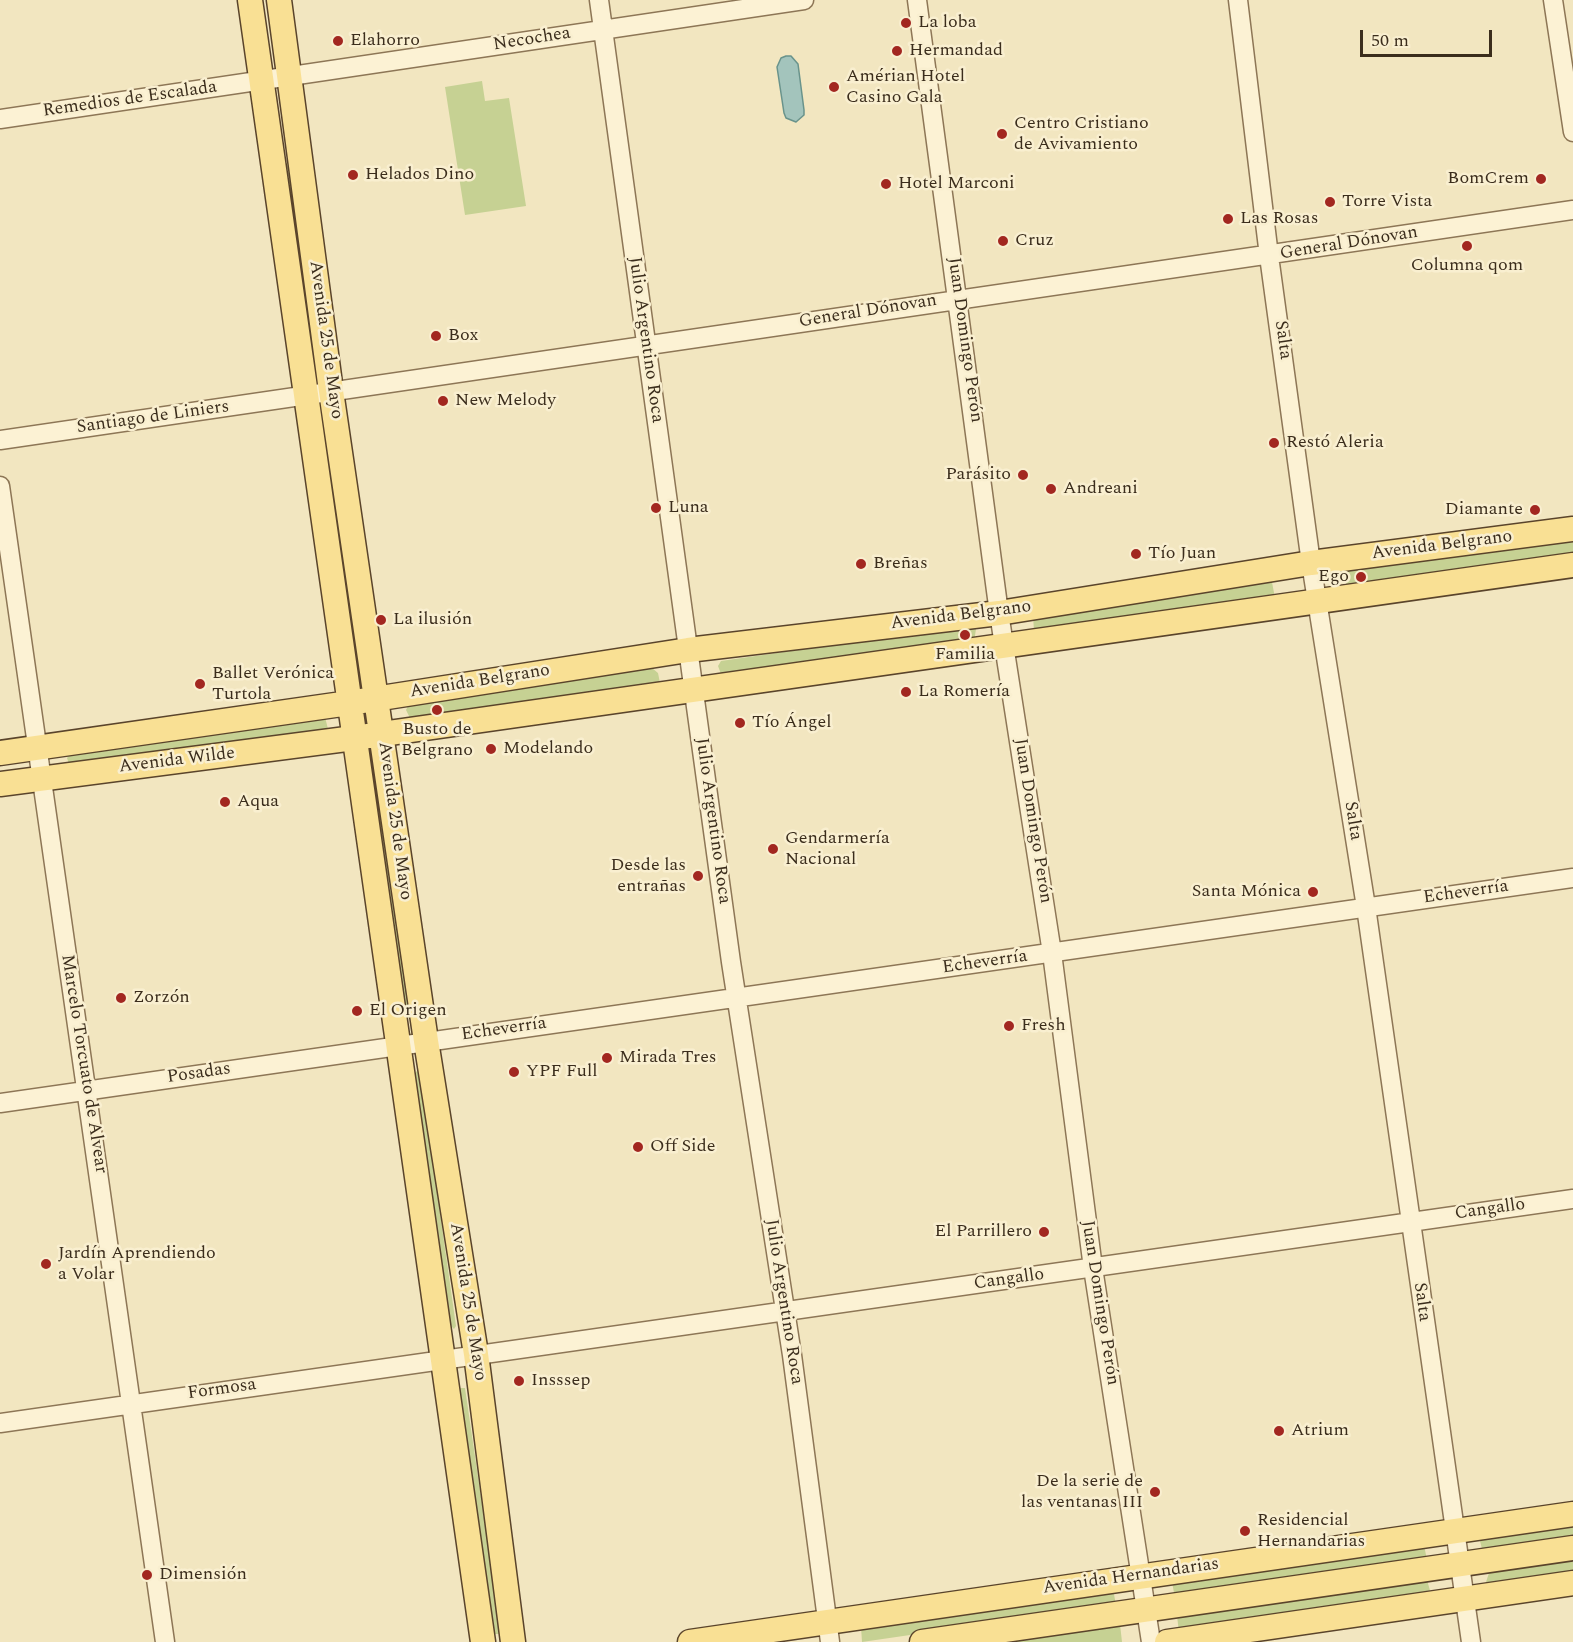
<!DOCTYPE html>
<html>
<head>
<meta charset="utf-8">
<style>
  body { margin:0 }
  #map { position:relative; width:1573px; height:1642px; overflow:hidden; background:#f2e6c0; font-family:Spectral,serif }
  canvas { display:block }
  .scale { position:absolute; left:1360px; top:30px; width:132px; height:27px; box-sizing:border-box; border:3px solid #3b2d1c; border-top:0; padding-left:8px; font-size:18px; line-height:21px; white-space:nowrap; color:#3b2d1c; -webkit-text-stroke:4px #f9efd0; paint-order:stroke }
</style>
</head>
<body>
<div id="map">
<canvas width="1573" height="1642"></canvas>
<div class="scale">50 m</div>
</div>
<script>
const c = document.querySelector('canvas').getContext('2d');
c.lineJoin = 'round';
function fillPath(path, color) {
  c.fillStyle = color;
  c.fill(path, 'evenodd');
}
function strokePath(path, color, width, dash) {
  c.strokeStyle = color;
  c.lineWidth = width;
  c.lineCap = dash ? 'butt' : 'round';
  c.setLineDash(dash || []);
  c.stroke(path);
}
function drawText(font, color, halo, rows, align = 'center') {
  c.font = font + ' Spectral,serif';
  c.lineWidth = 5;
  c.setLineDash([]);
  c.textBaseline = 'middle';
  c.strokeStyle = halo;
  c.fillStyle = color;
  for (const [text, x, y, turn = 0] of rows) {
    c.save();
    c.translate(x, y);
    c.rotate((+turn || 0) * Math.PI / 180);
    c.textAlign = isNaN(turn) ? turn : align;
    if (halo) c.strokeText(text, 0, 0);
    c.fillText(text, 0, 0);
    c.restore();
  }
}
fillPath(new Path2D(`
  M482,81L485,101L509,98L526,206L465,215L445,87Z
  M290,162L320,363H314L283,164Z
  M325,420L367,679L358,680L319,421Z
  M1573,538V557L1347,589L1344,569Z
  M1271,577L1275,598L1034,631L1033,616Z
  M972,625L976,629L974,642L721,674L718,666L721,661Z
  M652,668L658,673L660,683L412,722L406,710L410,702Z
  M325,717L328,729L322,733L70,767L67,758L72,752Z
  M375,758L411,1018H403L368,760Z
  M417,1071L420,1072L456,1326L454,1329L451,1326L415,1073Z
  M460,1388H465L501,1634H493Z
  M1573,1524V1540L1482,1549L1480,1541L1484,1537Z
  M1424,1545L1427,1560L1175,1598L1172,1582Z
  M1573,1559V1575L1490,1586L1486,1582L1490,1570Z
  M1427,1580L1431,1594L1179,1632L1177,1616Z
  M1113,1589L1116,1605L862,1642L861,1627Z
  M1120,1624L1122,1642H991Z`), '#c6d193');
const water = new Path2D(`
  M786,56H791L798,64L804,110V115L796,122L786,118L784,113L777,67L781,58Z`);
fillPath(water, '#a3c4bc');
strokePath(water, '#69938b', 1.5);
const minor = new Path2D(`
  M599,0L731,962L792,1355L830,1642
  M917,0L999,613L1052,953L1093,1268L1151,1642
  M1238,0L1269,256L1311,563L1366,907L1471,1642
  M1553,0L1573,132
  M0,119L804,0
  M0,440L1573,210
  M0,486L165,1642
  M0,1103L1573,878
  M0,1423L1573,1199`);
const major = new Path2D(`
  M250,0L483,1642
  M279,0L331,391L426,1041L476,1354L513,1642
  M0,753L349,703L688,650L999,613L1311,563L1573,529
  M0,784L354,738L1573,565
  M690,1642L1573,1514
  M922,1642L1573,1548
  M1167,1642L1573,1583`);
strokePath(minor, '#8d7656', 21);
strokePath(major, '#5a442b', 27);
strokePath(minor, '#fcf2d4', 18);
strokePath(major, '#f9e094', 24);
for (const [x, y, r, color] of [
  [906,23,6,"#a22720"],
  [338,41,6,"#a22720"],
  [897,51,6,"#a22720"],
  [834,87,6,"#a22720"],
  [1002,134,6,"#a22720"],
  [353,175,6,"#a22720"],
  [1541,179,6,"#a22720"],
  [886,184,6,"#a22720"],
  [1330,202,6,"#a22720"],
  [1228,219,6,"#a22720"],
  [1003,241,6,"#a22720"],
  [1467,246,6,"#a22720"],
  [436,336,6,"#a22720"],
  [443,401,6,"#a22720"],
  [1274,443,6,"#a22720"],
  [1023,475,6,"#a22720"],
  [1051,489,6,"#a22720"],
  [656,508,6,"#a22720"],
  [1535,510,6,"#a22720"],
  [1136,554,6,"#a22720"],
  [861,564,6,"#a22720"],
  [1361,577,6,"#a22720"],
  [381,620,6,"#a22720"],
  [965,635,6,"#a22720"],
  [200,684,6,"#a22720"],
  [906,692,6,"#a22720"],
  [437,710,6,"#a22720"],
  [740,723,6,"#a22720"],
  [491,749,6,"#a22720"],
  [225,802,6,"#a22720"],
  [773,849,6,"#a22720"],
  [698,876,6,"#a22720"],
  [1313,892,6,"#a22720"],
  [121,998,6,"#a22720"],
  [357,1011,6,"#a22720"],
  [1009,1026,6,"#a22720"],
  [607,1058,6,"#a22720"],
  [514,1072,6,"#a22720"],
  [638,1147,6,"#a22720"],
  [1044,1232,6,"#a22720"],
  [46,1264,6,"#a22720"],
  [519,1381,6,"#a22720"],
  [1279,1431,6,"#a22720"],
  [1155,1492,6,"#a22720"],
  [1245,1531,6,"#a22720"],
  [147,1575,6,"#a22720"]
]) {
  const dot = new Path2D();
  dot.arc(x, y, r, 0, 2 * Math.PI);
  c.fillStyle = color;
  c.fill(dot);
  strokePath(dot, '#f9efd0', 2);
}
drawText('18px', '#3b2d1c', '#f9efd0', [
  ["La loba",918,23],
  ["Elahorro",350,41],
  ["Hermandad",909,51],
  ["Amérian Hotel",846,77],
  ["Casino Gala",846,98],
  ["Centro Cristiano",1014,124],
  ["de Avivamiento",1014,145],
  ["Helados Dino",365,175],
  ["BomCrem",1529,179,"right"],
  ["Hotel Marconi",898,184],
  ["Torre Vista",1342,202],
  ["Las Rosas",1240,219],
  ["Cruz",1015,241],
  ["Columna qom",1467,266,"center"],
  ["Box",448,336],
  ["New Melody",455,401],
  ["Restó Aleria",1286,443],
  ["Parásito",1011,475,"right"],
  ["Andreani",1063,489],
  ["Luna",668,508],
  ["Diamante",1523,510,"right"],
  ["Tío Juan",1148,554],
  ["Breñas",873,564],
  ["Ego",1349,577,"right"],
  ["La ilusión",393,620],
  ["Familia",965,655,"center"],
  ["Ballet Verónica",212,674],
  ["Turtola",212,695],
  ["La Romería",918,692],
  ["Tío Ángel",752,723],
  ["Busto de",437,730,"center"],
  ["Belgrano",437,751,"center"],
  ["Modelando",503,749],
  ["Aqua",237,802],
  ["Gendarmería",785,839],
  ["Nacional",785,860],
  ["Desde las",686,866,"right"],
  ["entrañas",686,887,"right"],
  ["Santa Mónica",1301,892,"right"],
  ["Zorzón",133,998],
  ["El Origen",369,1011],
  ["Fresh",1021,1026],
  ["Mirada Tres",619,1058],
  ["YPF Full",526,1072],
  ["Off Side",650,1147],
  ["El Parrillero",1032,1232,"right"],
  ["Jardín Aprendiendo",58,1254],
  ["a Volar",58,1275],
  ["Insssep",531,1381],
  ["Atrium",1291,1431],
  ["De la serie de",1143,1482,"right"],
  ["las ventanas III",1143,1503,"right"],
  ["Residencial",1257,1521],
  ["Hernandarias",1257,1542],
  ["Dimensión",159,1575]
], 'left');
drawText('18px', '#3b2d1c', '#f9efd0', [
  ["Necochea",532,40,-9],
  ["Remedios de Escalada",130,100,-8],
  ["General Dónovan",1349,244,-9],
  ["General Dónovan",868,312,-9],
  ["Avenida 25 de Mayo",325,340,82],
  ["Julio Argentino Roca",645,340,82],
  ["Juan Domingo Perón",964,340,82],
  ["Salta",1282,340,82],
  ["Santiago de Liniers",153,418,-8],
  ["Avenida Belgrano",1442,546,-7],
  ["Avenida Belgrano",961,616,-7],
  ["Avenida Belgrano",480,682,-9],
  ["Avenida Wilde",177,761,-7],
  ["Avenida 25 de Mayo",394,821,82],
  ["Julio Argentino Roca",712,821,82],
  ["Juan Domingo Perón",1032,821,81],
  ["Salta",1352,821,81],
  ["Echeverría",1466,893,-8],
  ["Echeverría",985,963,-8],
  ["Echeverría",504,1030,-8],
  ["Marcelo Torcuato de Alvear",83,1064,81],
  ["Posadas",199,1074,-8],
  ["Cangallo",1490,1210,-8],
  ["Cangallo",1009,1280,-8],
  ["Avenida 25 de Mayo",467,1302,81],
  ["Julio Argentino Roca",783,1302,81],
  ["Salta",1421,1302,82],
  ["Juan Domingo Perón",1099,1303,81],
  ["Formosa",222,1390,-8],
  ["Avenida Hernandarias",1131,1577,-8]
]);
</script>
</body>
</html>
